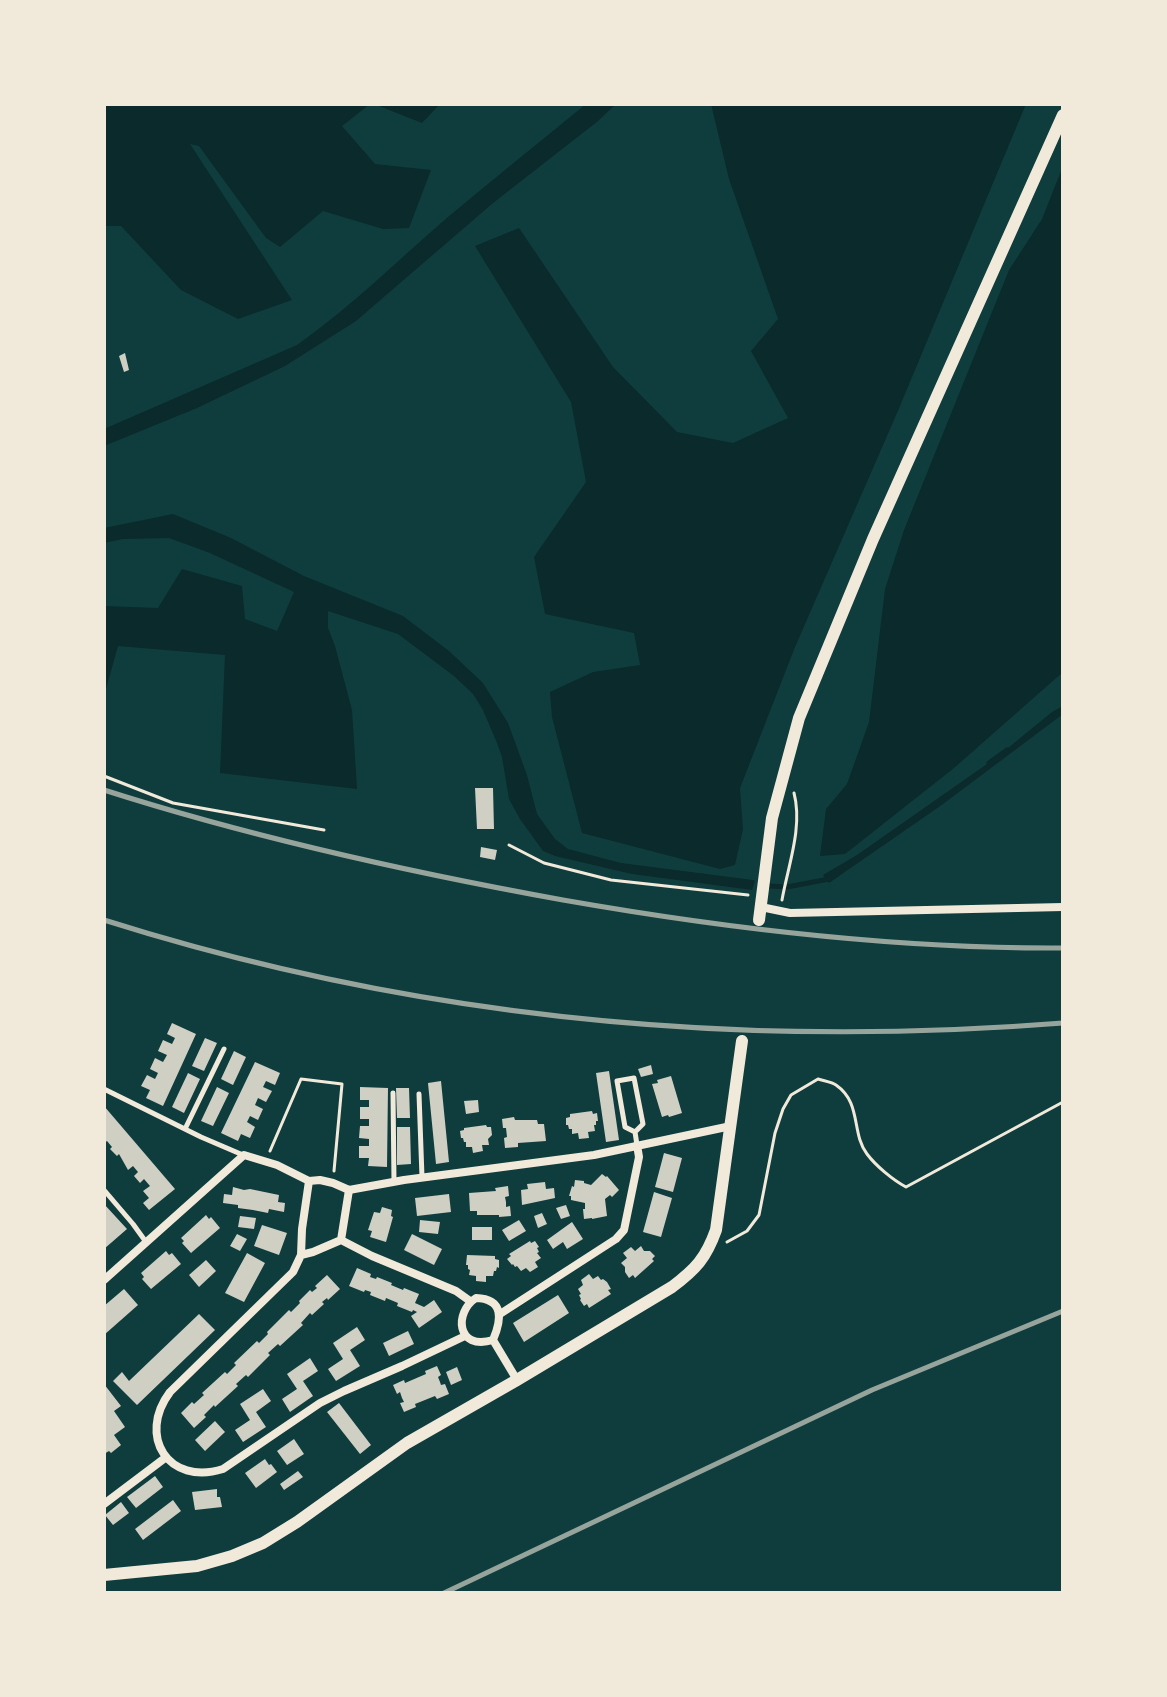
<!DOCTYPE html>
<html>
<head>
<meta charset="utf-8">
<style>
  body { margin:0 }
  #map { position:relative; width:1167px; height:1697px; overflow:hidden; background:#0f3d3e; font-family:Ubuntu,sans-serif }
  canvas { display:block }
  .frame { position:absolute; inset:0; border:106px solid #f1e9da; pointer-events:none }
</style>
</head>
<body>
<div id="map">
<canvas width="1167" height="1697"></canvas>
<div class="frame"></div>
</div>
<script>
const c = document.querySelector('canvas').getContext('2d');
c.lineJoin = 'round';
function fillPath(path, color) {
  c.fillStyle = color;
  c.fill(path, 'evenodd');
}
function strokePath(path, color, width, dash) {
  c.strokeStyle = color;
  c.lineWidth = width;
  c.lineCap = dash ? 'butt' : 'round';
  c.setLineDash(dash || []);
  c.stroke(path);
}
fillPath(new Path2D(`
  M104,104H370L342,126L375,164L431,170L409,228L383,229L323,211L280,247L266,238L199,146L190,144L292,300L238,319L181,290L121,226H104Z
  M374,104H440L422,123Z
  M586,104H616L598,121L493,203L356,321L285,366L197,408L104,446V429L297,345C352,306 397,261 448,217C493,179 540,142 586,104Z
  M711,104H1026L897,413L795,647L740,788L743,829L735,865L720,869L582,833L552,717L550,692L593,672L640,665L634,633L545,614L534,557L586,482L571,402L475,246L519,228L613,367L677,432L733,443L788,418L751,351L778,319L729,179Z
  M1063,166V672L954,768L845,854L820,856L826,809L847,784L869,722L885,589L904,530L1009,270L1042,219Z
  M173,514L231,538L304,576L403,616L449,651L483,683L508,723L527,775L537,814L555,839L568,849L621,863L753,880L755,881L752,890L632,874L555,856L543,851L520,819L509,799L502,757L497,743L483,710L473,694L454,676L398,634L328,611V628L335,646L352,710L357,789L220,773L225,655L118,646L104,696V606L158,608L182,569L242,586L245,619L277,631L294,592L210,553L169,538L123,539L104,543V528Z
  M1063,706V714L943,804L829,883L823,875L857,855L997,757L1052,712Z`), '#0a2a2b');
strokePath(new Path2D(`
  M989,763L1007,750
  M770,886L787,887L829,879`), '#0a2a2b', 5);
fillPath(new Path2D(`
  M125,353L129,370L124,372L119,356Z
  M475,788H493L494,829H477Z
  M481,847L497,850L495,860L480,857Z
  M172,1023L196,1034L163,1106L146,1098L150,1090L141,1086L147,1075L155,1079L158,1073L150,1069L155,1058L163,1062L167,1055L158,1051L163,1040L172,1044L175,1038L167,1034Z
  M205,1038L217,1043L204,1071L192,1066Z
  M234,1051L246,1057L233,1085L221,1079Z
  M255,1062L280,1073L275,1085L266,1081L263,1087L272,1091L266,1102L258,1098L255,1105L263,1109L258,1120L250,1116L247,1122L255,1127L250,1138L241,1134L238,1141L221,1133Z
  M651,1065L653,1074L641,1077L638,1069Z
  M609,1071L619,1140L606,1142L596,1073Z
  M188,1073L200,1079L184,1113L172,1107Z
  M671,1076L682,1113L669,1117L668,1115L662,1117L652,1084L658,1083L657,1080Z
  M441,1081L449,1162L436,1164L428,1083Z
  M217,1087L229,1093L213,1126L201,1121Z
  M360,1087L388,1088L387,1167L368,1166L369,1158H359V1146H369V1139L359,1138L360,1126H369V1119H360V1107H369V1100H360Z
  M396,1088H409L410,1118H397Z
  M478,1100L479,1112L466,1114L464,1101Z
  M104,1106L175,1189L149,1210L143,1203L149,1198L143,1191L150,1186L144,1179L140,1183L134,1176L138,1172L133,1166L128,1170L119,1154L117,1156L110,1149L112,1147L107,1141L104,1143Z
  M592,1111L593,1114L597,1113L598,1121H596V1125H594L595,1131L588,1132L589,1138L579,1139L578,1133L572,1134V1129H569L568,1125H566V1118L570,1117V1114Z
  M514,1117L515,1120H537L538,1124H544L546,1141L518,1143V1147L505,1148L504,1138L507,1137L506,1128H503L502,1119Z
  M486,1125L487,1127H491L492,1135L488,1139L489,1145H482L483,1151L473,1153L472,1147H466V1142H464L463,1138H461L460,1131L464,1130V1128Z
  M397,1127H410L411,1164L397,1165Z
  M664,1153L682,1158L673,1192L655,1187Z
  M602,1174L606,1177L607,1176L619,1190L612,1197L610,1195L605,1199L607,1216L592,1219V1218L584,1219L583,1209H585V1203L571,1200V1196H569L572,1186L574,1187L575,1180L584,1181V1183L591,1185Z
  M545,1182L546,1189L554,1188L555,1198L522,1205L521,1190L528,1189L527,1184Z
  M508,1186L509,1196L505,1197L506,1202V1207L510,1206L511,1216L499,1217V1215H477V1211H470L469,1193L496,1191L495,1188Z
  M233,1187L244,1190L250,1189L279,1195L278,1202L285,1203L284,1212L269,1209L268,1213L253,1210L238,1208V1205L223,1203L224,1194L232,1195Z
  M654,1192L672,1198L661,1237L643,1232Z
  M449,1194L451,1212L417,1216L415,1198Z
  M104,1204L127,1229L104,1249Z
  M566,1205L570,1216L561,1219L556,1208Z
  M382,1207L392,1210L391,1216L393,1217L386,1242L370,1237L372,1231L368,1230L374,1212L380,1213Z
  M542,1213L547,1224L538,1228L534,1216Z
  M206,1215L209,1219L211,1217L220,1228L191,1253L182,1243L184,1241L181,1238Z
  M240,1216L256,1218L254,1229L238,1227Z
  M420,1220L440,1222L438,1234L419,1232Z
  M519,1220L526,1231L509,1241L502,1230Z
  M572,1222L583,1239L567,1249L563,1242L553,1249L547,1240Z
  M262,1225L287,1233L279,1255L254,1246Z
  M472,1227H492V1240H472Z
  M237,1234L247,1239L240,1251L230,1246Z
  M412,1234L442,1249L434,1265L404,1250Z
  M530,1241L531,1243L535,1241L539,1247L537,1248L539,1252L537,1253L541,1258L535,1262L538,1267L530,1272L526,1268L521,1271L517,1266L515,1267L513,1264L512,1265L507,1259L511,1256L509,1254Z
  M641,1246L644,1251H650L655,1256L652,1259L654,1261L635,1278L633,1275L629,1278L625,1272V1267L621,1263L627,1258L623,1253L631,1247L635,1251Z
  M166,1251L169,1255L172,1253L181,1264L151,1289L142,1279L144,1277L141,1273Z
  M247,1253L265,1263L244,1302L225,1293Z
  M467,1255L495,1256V1259L499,1260V1268L497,1267L496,1271H494L493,1276H486V1282L476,1281V1276L469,1275L470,1270L468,1269V1265H466Z
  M206,1260L216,1271L199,1287L189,1275Z
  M357,1268L371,1274L370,1277L376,1279L377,1277L392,1283L391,1285L403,1290L404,1288L419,1294L415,1303L424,1307L434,1300L442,1312L419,1328L411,1316L417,1312L413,1310L412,1312L397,1306L398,1303L386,1298L385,1301L370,1295L371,1292L365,1290L364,1292L349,1286Z
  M589,1274L593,1279L598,1276L601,1280L603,1279L607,1282L611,1289L608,1290L611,1294L589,1308L587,1304L584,1306L580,1300L581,1299L579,1295L581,1294L578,1289L583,1285L581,1280Z
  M327,1275L340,1289L328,1300L327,1298L322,1302L324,1304L312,1315L310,1313L301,1323L303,1325L280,1346L278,1344L268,1353L270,1355L248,1377L246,1375L236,1384L238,1386L215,1407L214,1405L204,1415L206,1417L194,1428L181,1413L192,1402L194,1404L204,1395L202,1393L225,1372L227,1374L236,1365L234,1363L257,1341L259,1343L268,1334L267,1332L289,1310L291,1312L300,1303L299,1301L310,1290L312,1292L317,1288L315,1286Z
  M124,1289L138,1305L104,1335V1306Z
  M558,1295L569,1313L524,1342L513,1323Z
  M199,1314L215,1330L137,1405L113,1381L122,1372L129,1381Z
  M357,1327L365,1340L350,1350L360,1366L336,1381L328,1369L343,1359L333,1343Z
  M408,1331L414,1344L389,1356L383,1343Z
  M310,1358L318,1371L303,1381L313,1396L290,1412L282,1399L297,1389L287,1374Z
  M437,1366L441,1375L438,1377L440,1382L441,1385L445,1384L449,1394L437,1399L435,1396L415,1404L416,1407L404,1412L400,1403L404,1402L402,1398L400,1392L397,1394L393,1385L404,1380L405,1383L426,1374L425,1371Z
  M457,1367L462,1380L451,1385L446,1372Z
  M104,1384L121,1406L114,1411L125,1427L114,1435L121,1445L111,1453L109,1451L104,1454Z
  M263,1389L271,1401L256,1412L266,1427L243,1442L235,1430L250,1420L240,1404Z
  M339,1403L371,1445L360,1454L327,1412Z
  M215,1421L225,1432L205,1451L195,1440Z
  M294,1439L304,1454L287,1465L277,1451Z
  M265,1459L269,1465L271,1464L277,1472L256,1488L245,1473Z
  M298,1471L303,1477L284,1490L280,1484Z
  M155,1476L163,1487L136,1508L127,1497Z
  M217,1489V1497H220L222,1507L195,1510L192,1492Z
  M173,1500L181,1511L143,1540L135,1529Z
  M121,1502L129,1513L113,1525L105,1515Z`), '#cfcfc3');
strokePath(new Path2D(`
  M104,776L173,803L324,830
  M509,845L544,863L611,880L748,895
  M782,900C788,866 803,827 794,793
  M270,1151L301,1079L342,1084L334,1171
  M727,1242L747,1231L759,1215L775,1133L783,1109L791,1095L818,1079C824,1081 832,1082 836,1085C862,1103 851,1133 867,1154C876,1166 893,1180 906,1187L1063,1102`), '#f1e9da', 3);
strokePath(new Path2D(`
  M104,1089L201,1137L243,1155
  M393,1093L394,1182
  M419,1094L422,1177
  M185,1129L224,1049
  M635,1132L625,1127L617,1081L634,1078L643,1124L635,1132L637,1145
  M104,1190L133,1224L146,1242`), '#f1e9da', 5);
strokePath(new Path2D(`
  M761,907L790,913L1063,907
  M320,1180L333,1183L349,1190L341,1240L313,1252L301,1255L302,1229L309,1181Z
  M349,1190L404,1180L594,1155L731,1126
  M341,1240L372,1256L456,1291L470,1301
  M301,1255L293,1272L170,1392C137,1436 168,1486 223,1469L320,1403L344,1391L402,1366L465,1336
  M104,1280L244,1155L277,1165L309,1181
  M476,1298C504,1299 502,1319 493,1340C456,1351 454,1312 476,1298Z
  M500,1314L616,1239L624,1230L639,1157L637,1145
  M493,1340L517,1380
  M104,1504L165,1458`), '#f1e9da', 8);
strokePath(new Path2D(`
  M759,920L772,818L799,718L873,539L1063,115
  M104,1575L197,1566L232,1556L263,1543L297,1522L407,1443L517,1380L672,1287C696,1269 706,1258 716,1230L742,1041`), '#f1e9da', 12);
strokePath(new Path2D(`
  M104,790C254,838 408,872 563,900C728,929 895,949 1063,948
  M104,920C417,1019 737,1049 1063,1023
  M444,1593L872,1390L1063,1311`), '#97a49c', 5);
</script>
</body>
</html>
